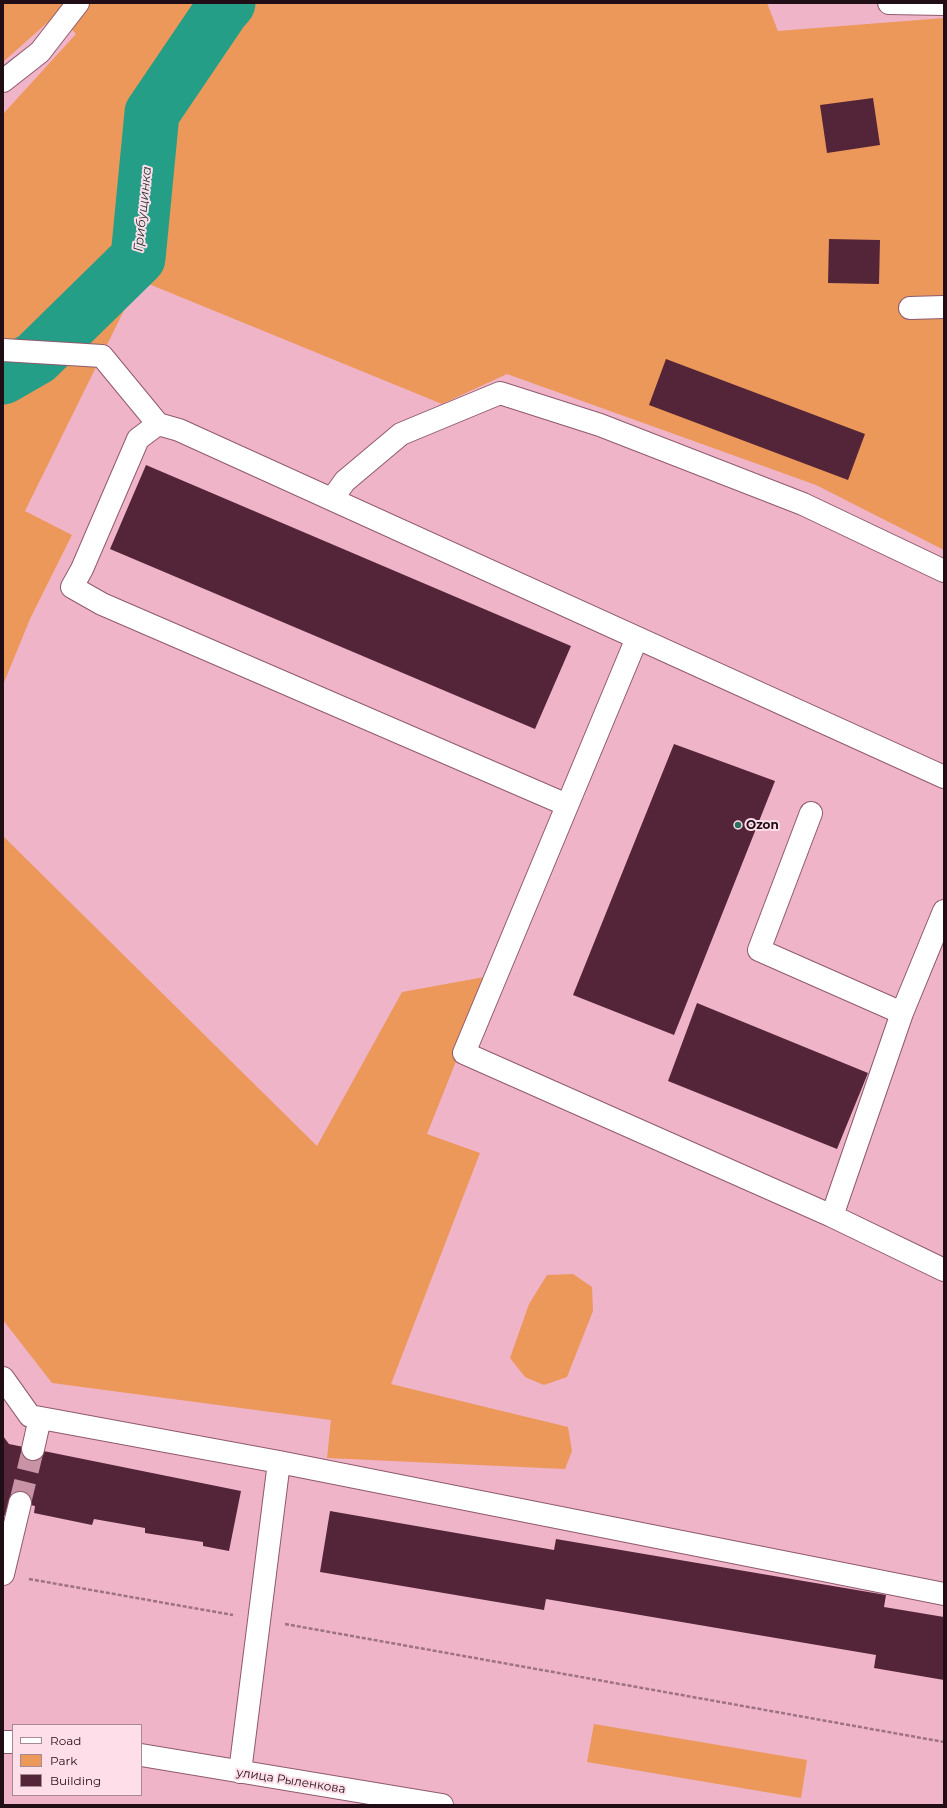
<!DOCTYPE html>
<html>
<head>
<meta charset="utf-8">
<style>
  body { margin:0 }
  #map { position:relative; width:947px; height:1808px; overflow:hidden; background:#f0b4c9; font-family:Montserrat,sans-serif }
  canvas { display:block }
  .frame { position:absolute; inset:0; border:4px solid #210d15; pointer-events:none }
  .legend { position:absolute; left:12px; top:1724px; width:130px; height:72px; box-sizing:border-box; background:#fedee9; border:1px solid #a68a94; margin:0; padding:5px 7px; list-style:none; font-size:12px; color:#210d15 }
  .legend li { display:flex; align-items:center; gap:8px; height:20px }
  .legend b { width:20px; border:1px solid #a68a94 }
</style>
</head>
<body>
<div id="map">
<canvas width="947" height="1808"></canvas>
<div class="frame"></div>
<ul class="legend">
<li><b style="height:5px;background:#fff"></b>Road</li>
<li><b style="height:11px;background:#eb985a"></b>Park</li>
<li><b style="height:11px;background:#542538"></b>Building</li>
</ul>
</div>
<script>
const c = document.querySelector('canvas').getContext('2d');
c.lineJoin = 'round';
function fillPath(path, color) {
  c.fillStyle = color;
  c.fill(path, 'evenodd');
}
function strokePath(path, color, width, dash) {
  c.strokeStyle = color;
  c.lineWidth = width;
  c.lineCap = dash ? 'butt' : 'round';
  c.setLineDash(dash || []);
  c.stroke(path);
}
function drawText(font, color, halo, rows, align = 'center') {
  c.font = font + ' Montserrat,sans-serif';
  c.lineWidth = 4;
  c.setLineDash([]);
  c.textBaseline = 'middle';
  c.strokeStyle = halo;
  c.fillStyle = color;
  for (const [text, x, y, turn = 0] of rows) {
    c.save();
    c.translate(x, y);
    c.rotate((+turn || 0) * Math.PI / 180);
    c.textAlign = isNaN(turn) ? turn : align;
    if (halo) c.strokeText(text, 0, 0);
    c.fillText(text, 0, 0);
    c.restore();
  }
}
fillPath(new Path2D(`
  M3,3H767L778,31L944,18V550L816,485L507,374L442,404L139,280L25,511L72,535L30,619L3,685V114L76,34L57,14L3,62Z
  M3,836L317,1146L402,992L490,976L427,1134L480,1153L391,1384L568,1427L572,1451L565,1469L327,1458L331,1420L52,1383L3,1320Z
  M573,1274L592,1287L593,1311L567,1377L544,1385L525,1377L510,1358L529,1304L547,1275Z
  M594,1724L807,1760L801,1798L587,1762Z`), '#eb985a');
strokePath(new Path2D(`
  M3,377L36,358L138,258L152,113L221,11L228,3`), '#249e86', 55);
fillPath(new Path2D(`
  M873,98L880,145L827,153L820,105Z
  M829,239L880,240L879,284L828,283Z
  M666,359L865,434L848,480L649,405Z
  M146,465L571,646L535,729L110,549Z
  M674,744L775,781L674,1035L573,995Z
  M697,1003L868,1073L837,1149L668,1081Z
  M3,1436L9,1444L241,1491L229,1551L203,1546V1542L145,1533V1528L94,1519L92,1525L34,1513L35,1506L11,1501L3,1519Z
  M330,1511L554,1550L556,1539L886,1595L884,1607L944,1617V1680L874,1668L876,1655L546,1599L544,1610L320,1572Z`), '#542538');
strokePath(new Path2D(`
  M20,1503L33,1449`), '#c793a5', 22, [22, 11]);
const minor = new Path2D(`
  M889,3L944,4
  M3,81L40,52L78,3
  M910,308L944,307
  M3,350L102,356L158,424
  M332,499L345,481L401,434L500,393L600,425L803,504L944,571
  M637,638L464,1053L832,1216
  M567,805L102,604L72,587L82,569L138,439L158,424L179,430L944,777
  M811,813L759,950L902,1013L832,1216L944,1270
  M902,1013L944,911
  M3,1378L30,1416L279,1462
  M33,1449L40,1418
  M3,1574L20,1503
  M3,1742H13
  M141,1755L442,1805
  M240,1772L279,1462L944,1594`);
strokePath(minor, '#8f5a6e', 24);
strokePath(new Path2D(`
  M29,1579L233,1615
  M285,1624L944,1742`), '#9e7282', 2.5, [4, 2]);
strokePath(minor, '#fff', 22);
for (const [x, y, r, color] of [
  [738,825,4,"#2d7061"]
]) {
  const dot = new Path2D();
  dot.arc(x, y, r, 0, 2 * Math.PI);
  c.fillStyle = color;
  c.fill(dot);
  strokePath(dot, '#fedee9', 1.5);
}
drawText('bold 12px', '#210d15', '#fedee9', [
  ["Ozon",746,825]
], 'left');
drawText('12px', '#210d15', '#fedee9', [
  ["улица Рыленкова",291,1781,9]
]);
drawText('italic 13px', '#223b34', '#fedee9', [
  ["Грибущинка",143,209,-84]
]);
</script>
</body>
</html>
